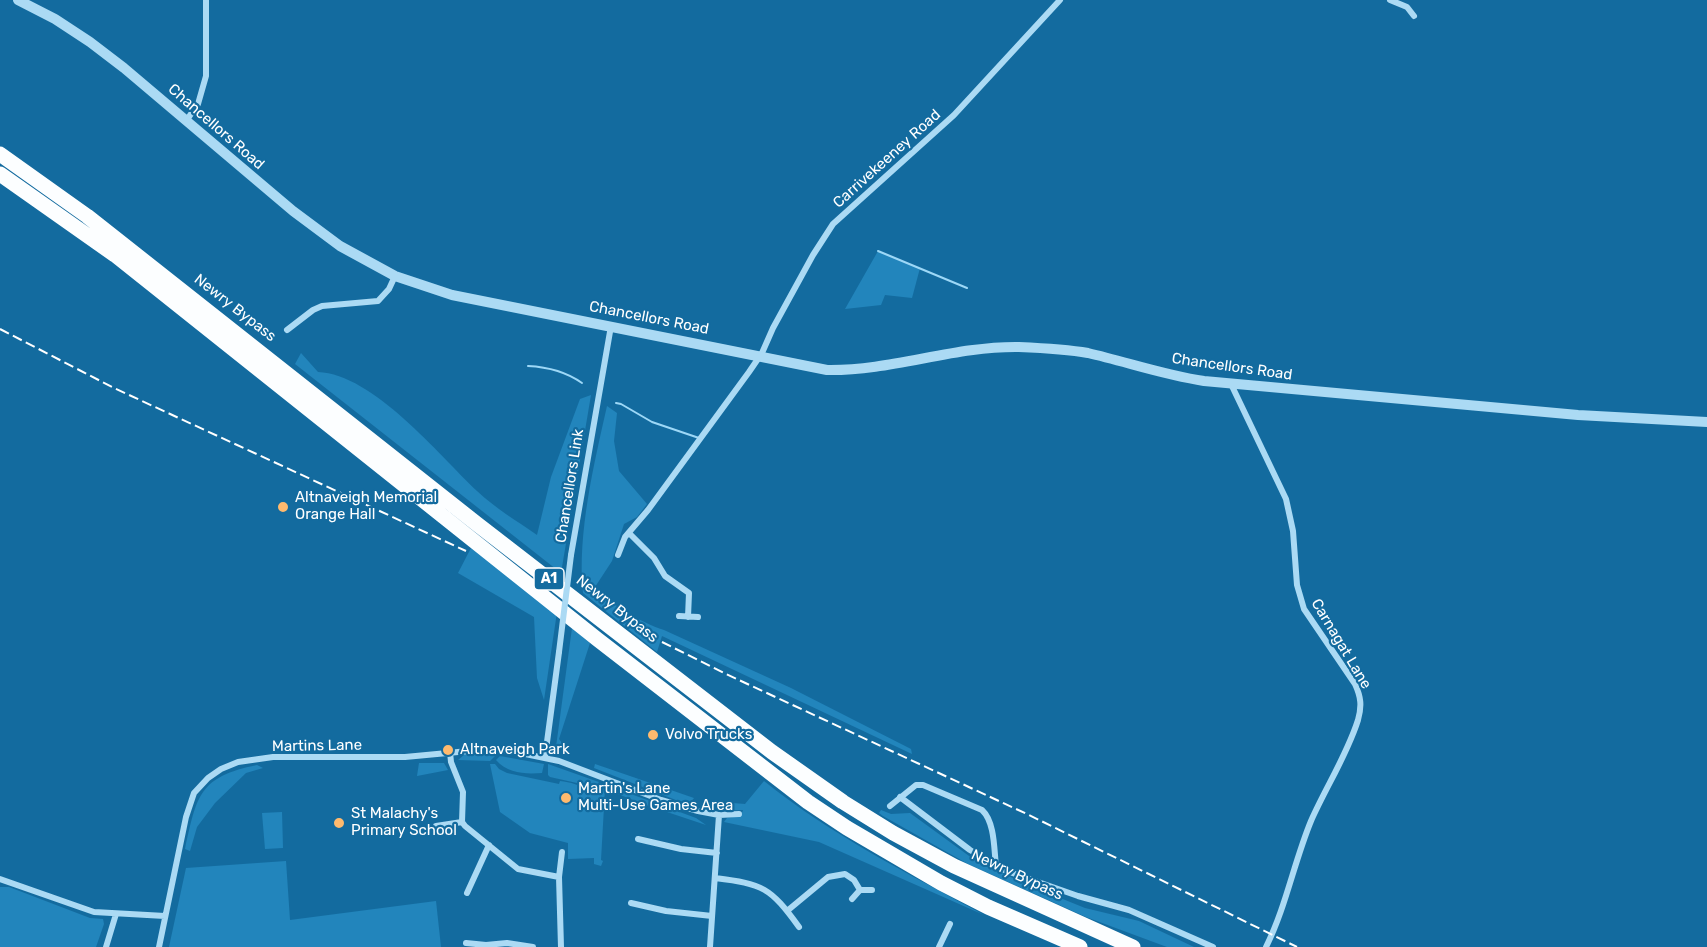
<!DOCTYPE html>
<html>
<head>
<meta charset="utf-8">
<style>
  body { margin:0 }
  canvas { display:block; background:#136b9f }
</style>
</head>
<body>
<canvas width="1707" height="947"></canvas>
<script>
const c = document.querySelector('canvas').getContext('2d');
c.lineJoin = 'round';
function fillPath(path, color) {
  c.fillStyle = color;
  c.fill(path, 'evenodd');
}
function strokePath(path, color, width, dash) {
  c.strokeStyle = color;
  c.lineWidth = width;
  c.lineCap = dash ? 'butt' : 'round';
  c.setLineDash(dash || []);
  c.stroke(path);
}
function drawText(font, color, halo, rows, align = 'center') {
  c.font = font + ' Rubik,sans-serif';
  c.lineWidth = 4.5;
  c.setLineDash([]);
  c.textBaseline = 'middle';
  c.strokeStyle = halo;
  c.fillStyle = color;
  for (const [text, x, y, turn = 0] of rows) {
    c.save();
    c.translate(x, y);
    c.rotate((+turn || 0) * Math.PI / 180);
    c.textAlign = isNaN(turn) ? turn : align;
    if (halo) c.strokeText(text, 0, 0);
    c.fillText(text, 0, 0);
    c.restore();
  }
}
fillPath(new Path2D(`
  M878,251L920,268L912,298L885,295L881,305L845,309Z
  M301,353L318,372C373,374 439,455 477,491C495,508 517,521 537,535L551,477L580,399L591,395L561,573L295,364Z
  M607,406L617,413L614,441L619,471L647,504L637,517L624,524L612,561L595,587C612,606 640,622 664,630L791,688L911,749L912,754L662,636L657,652L583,593C577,534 594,464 607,406Z
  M471,548L557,612L544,700L537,678L534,617L458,573Z
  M572,628L590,643L559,739L570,754L561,752L556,747Z
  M465,754H497L490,761L458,760Z
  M500,756L544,764L542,773C526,774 508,774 496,760Z
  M419,763H444L448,770L417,776Z
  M490,764H495L499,769L507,773L559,784L560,781C570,782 581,785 588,791L589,788H597L601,783L696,818L706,825L646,805L605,789L601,860L603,861L601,866L594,864V858L568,859V843L530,833L500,812Z
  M548,764L593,780L599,782L595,787L550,777L548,775Z
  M595,764L694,798L690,803L681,802L594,768Z
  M257,765L263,768L246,773L215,803L197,827L190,851L185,849C197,795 199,777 257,765Z
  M764,781C831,835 909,874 984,915L819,842L724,822L727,818L741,816L743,810C730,810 715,813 708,801L745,804Z
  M881,810L891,814L910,813L976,861L1028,885L1085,908L1139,921L1194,947H1167L1086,917L968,864L883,816L879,813Z
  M282,812L283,848L265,849L262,813Z
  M286,861L290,920L436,901L441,947H169L186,868Z
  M0,887H9L90,918L103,919L104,924L96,947H0Z`), '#2285bc');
strokePath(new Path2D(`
  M878,251L967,288
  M528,366C548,367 565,371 582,383
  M616,403L621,404L652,422L699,438`), '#9dd8f7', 2);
strokePath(new Path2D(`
  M1390,0L1407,7L1414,16
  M186,121L198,104L206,76V0
  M287,330L313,310L322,306L378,301L389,289L395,276
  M1231,384L1286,499L1293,531L1297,585L1304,609L1355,684C1361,697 1362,706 1358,720C1347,755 1326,787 1311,821C1294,862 1286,907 1266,947
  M629,533L654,558L665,576L689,593L688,617
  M571,555L611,326
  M618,555L625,537L648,510L749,372L762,353L773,328L813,255L833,224L954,115L1060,0
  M679,616L698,617
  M450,752L451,762L463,792L462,822L465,826L518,869L559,877L561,947
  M545,757L559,652
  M900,797L970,850L1004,870L1078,896L1129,910L1213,947
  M890,806L916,785H923L982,810C995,822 994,850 996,866
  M436,826L462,822
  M638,839L681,849L717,853
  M559,877L562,852
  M715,878C763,884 770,887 799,927
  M0,879L94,912L165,916
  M467,893L489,845
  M852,899L860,890H872
  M631,903L666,911L712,916
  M787,911L828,877L845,874L854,880L860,890
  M466,943L486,945L507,943L533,947
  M106,947L116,914
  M159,947L186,817L194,793L208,778L221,769L238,762L273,757H405L490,749L511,751L559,761L661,800L698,811L719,815L739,814
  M710,947L719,815
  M939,947L950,924`), '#abdaf4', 6);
strokePath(new Path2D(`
  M18,0L55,19L90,42L124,68L293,211L340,246L395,276L452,295L827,370C892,371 954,346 1019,347C1042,348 1065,349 1088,353C1127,362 1164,375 1204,381L1578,415L1707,422`), '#abdaf4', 10);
strokePath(new Path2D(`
  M0,154L87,216L477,524L772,752L843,802L893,833L954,866L1133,947
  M0,174L115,255L597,639L808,802L847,828L941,883L988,907L1080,947`), '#fcfeff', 15);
strokePath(new Path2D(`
  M0,329L114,388L466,551
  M662,642L726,674L1029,815L1297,947`), '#fff', 2, [10, 4.5]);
strokePath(new Path2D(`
  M559,652L571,555`), '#abdaf4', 6);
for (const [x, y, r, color] of [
  [283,507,6,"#ffba6e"],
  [653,735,6,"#ffba6e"],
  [448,750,6,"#ffba6e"],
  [566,798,6,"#ffba6e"],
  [339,823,6,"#ffba6e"]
]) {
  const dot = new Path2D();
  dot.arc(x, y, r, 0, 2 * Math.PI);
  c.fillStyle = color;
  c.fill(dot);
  strokePath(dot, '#136b9f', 2);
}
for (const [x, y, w] of [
  [549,579,30]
]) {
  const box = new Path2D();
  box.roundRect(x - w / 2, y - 11, w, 22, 4.5);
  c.fillStyle = '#136b9f';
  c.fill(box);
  strokePath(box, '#fff', 1.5);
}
drawText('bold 14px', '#fff', null, [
  ["A1",549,579]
]);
drawText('15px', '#fff', '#136b9f', [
  ["Chancellors Road",216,127,41],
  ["Carrivekeeney Road",887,159,-42],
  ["Newry Bypass",235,308,38],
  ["Chancellors Road",649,318,11],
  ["Chancellors Road",1232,367,8],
  ["Chancellors Link",570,486,-81],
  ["Newry Bypass",617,609,38],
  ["Carnagat Lane",1341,644,59],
  ["Martins Lane",317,746,-1],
  ["Newry Bypass",1017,875,25]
]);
drawText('15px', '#fff', '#136b9f', [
  ["Altnaveigh Memorial",295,498],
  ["Orange Hall",295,515],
  ["Volvo Trucks",665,735],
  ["Altnaveigh Park",460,750],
  ["Martin's Lane",578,789],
  ["Multi-Use Games Area",578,806],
  ["St Malachy's",351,814],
  ["Primary School",351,831]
], 'left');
</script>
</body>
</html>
